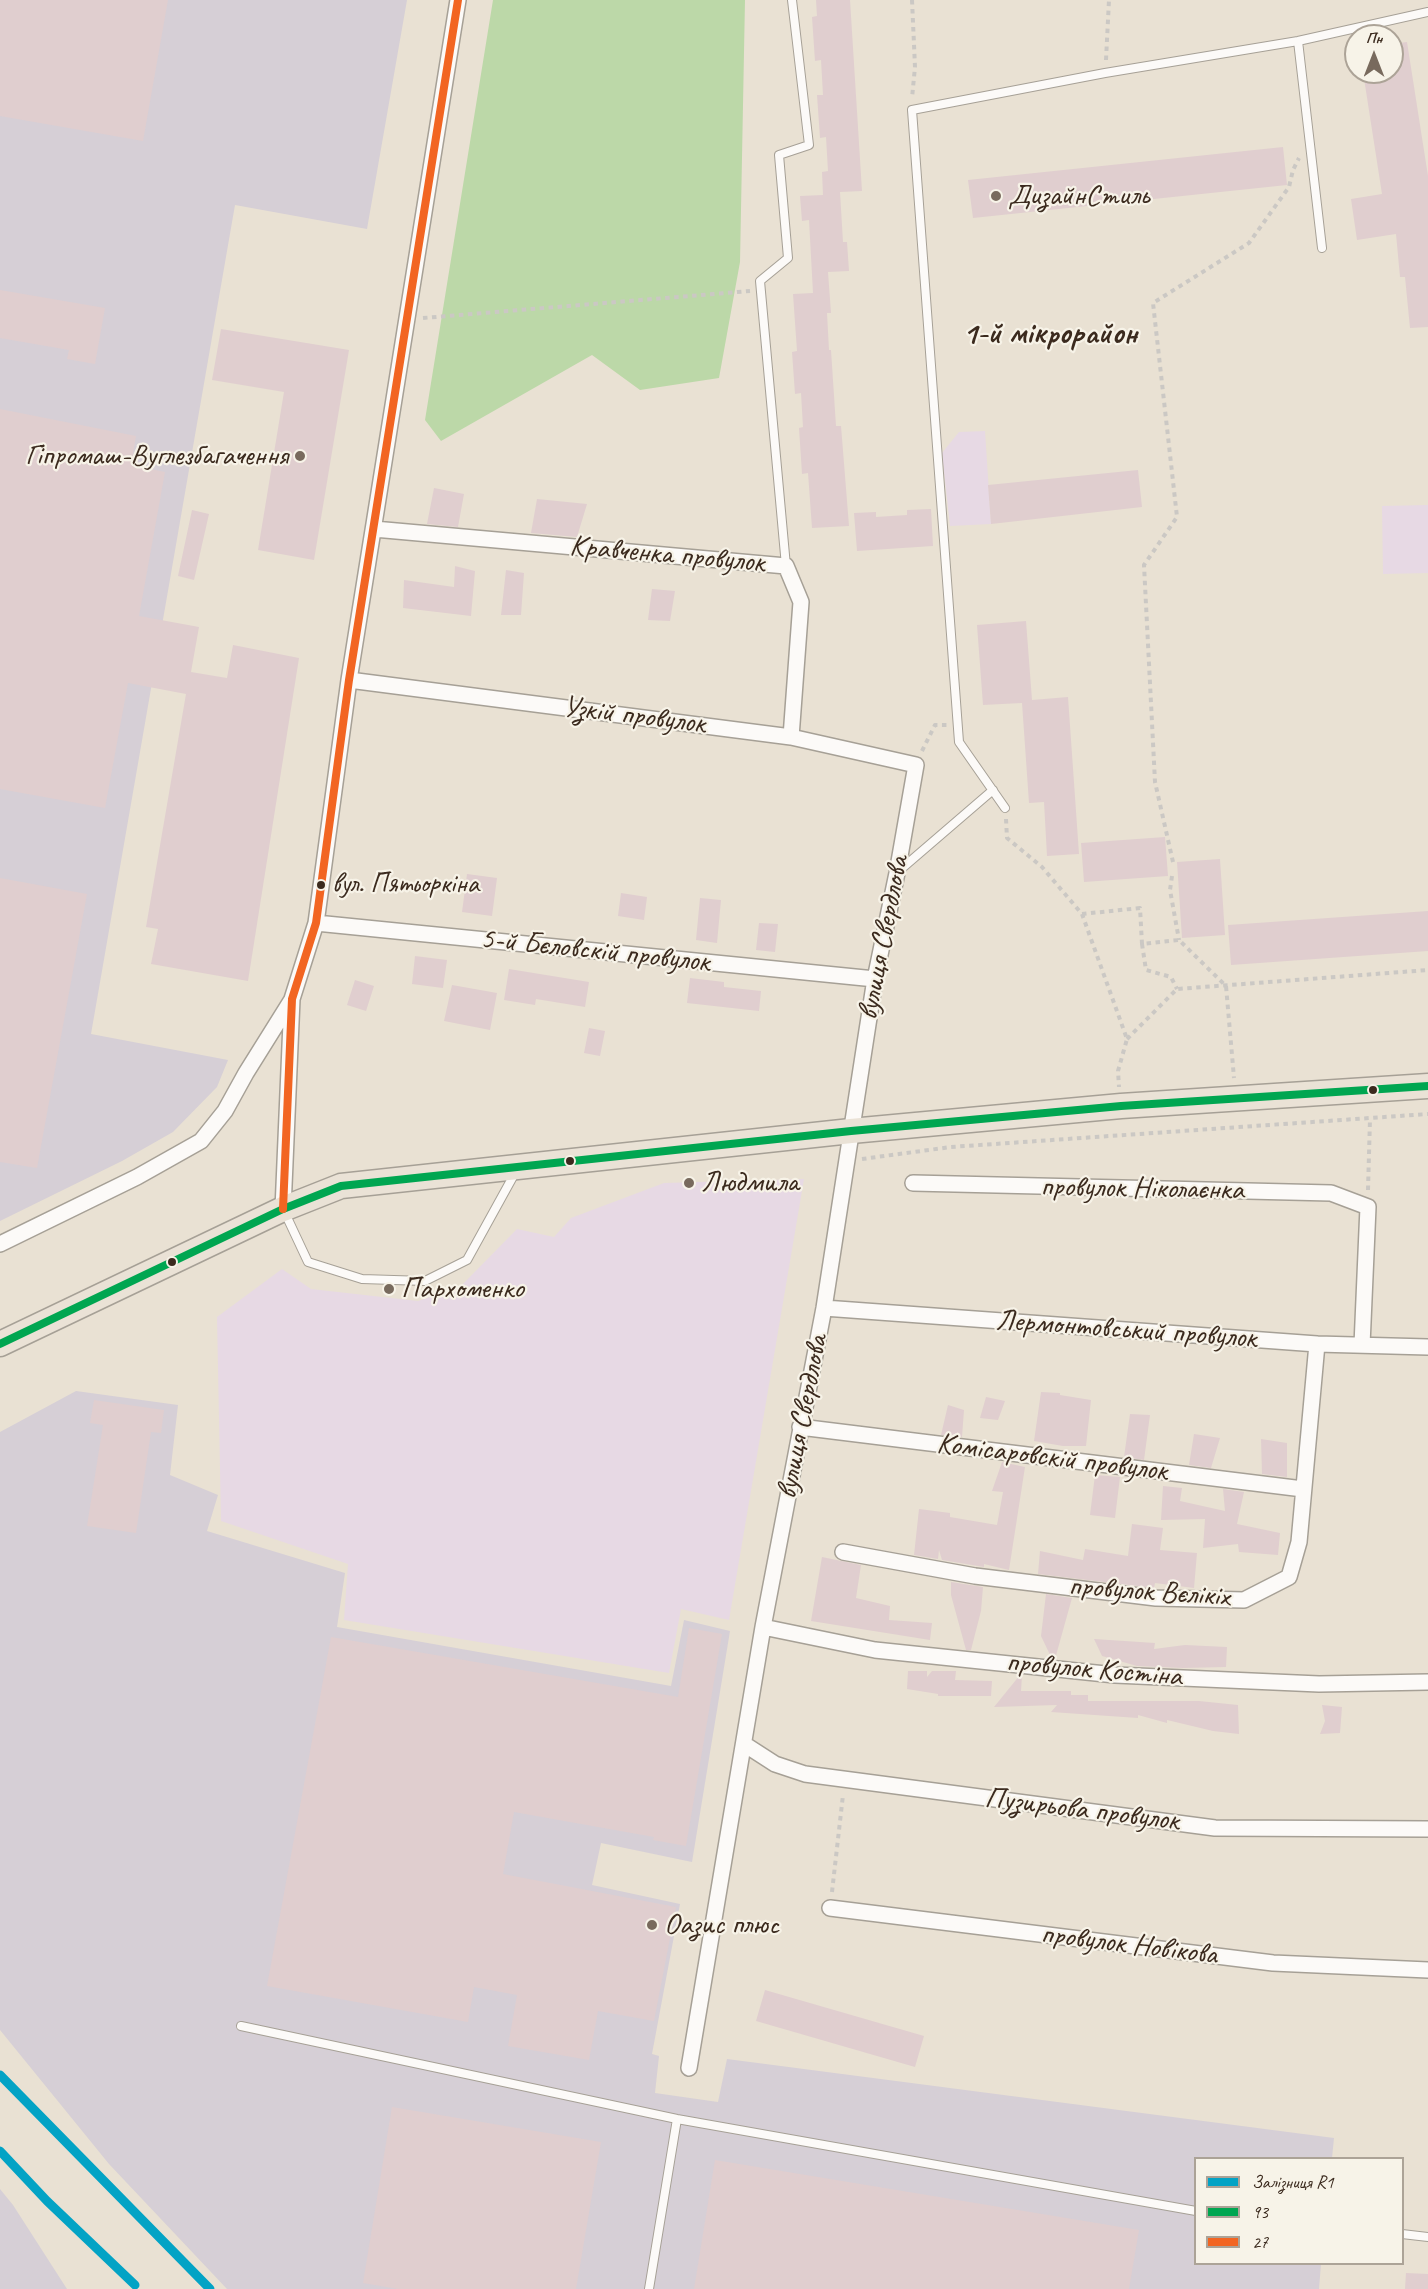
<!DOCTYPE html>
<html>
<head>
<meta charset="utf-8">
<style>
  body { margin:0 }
  #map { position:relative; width:1428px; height:2289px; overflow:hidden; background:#e9e1d3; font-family:Caveat,sans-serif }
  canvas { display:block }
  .legend { position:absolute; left:1194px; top:2157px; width:210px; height:108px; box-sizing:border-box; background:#f7f3e8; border:2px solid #aca397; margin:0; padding:8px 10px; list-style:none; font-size:18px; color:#3b2a1e }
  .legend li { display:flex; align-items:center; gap:12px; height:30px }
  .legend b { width:30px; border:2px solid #aca397 }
  .north { position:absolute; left:1344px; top:24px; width:60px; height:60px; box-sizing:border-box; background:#f7f3e8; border:2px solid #aca397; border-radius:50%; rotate:0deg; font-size:16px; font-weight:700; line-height:24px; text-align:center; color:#3b2a1e }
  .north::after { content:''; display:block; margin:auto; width:21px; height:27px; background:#786a5d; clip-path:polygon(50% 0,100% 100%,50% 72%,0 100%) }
</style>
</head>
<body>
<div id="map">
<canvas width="1428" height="2289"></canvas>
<ul class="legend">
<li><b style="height:8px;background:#03a3c5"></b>Залізниця R1</li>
<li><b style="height:8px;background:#00a651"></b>93</li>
<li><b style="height:8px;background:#f26522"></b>27</li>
</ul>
<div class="north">Пн</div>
</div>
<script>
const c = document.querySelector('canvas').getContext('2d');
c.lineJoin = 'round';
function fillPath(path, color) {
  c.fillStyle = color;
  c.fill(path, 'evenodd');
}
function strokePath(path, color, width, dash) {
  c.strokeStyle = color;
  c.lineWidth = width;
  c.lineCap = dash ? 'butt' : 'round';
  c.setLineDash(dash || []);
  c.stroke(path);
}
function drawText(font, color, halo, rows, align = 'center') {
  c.font = font + ' Caveat,sans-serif';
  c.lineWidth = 4.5;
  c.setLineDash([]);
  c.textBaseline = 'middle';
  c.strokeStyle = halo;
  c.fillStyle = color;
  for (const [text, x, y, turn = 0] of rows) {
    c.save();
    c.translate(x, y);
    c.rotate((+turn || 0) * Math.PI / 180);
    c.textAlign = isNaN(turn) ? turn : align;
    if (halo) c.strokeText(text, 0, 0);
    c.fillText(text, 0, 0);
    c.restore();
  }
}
fillPath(new Path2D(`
  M985,431L991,524L950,526L942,453L959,432Z
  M1428,505V573L1383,574L1382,506Z
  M804,1179L729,1620L681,1609L669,1673L344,1620L348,1564L221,1521L217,1317L282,1269L311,1289L418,1301L460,1287L517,1229L554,1237L571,1218L664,1183Z`), '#e7d9e4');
fillPath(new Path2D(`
  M0,0H407L367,229L235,205L91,1034L228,1060L217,1087L173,1132L122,1161L0,1221Z
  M76,1391L178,1405L170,1475L218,1495L207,1531L345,1573L337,1627L671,1686L684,1620L730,1631L692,1862L601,1843L592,1885L680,1904L652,2054L659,2056L655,2093L718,2102L727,2059L1334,2138L1332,2158H1196V2264H1321L1319,2289H227L109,2164L0,2030V1432Z
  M0,2189L13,2205L67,2289H0Z`), '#d6cfd6');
fillPath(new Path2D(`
  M493,0H745L740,262L719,378L640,390L592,355L441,441L425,420Z`), '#bcd8a8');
fillPath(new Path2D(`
  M0,0H168L143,141L0,116Z
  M816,0H850L862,191L840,192L843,242H847L849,271L828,272L831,313H827L829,350H831L836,426H841L849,526L812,528L808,473L802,474L799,428L803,427L801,393L795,394L792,352L797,351L793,294L813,293L809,220L802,221L800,196L823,195L822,172L828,171L826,137L820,138L817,95H823L821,60L815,61L812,17L817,16Z
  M1407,42L1428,176V327L1410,328L1405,277H1400L1396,234L1357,240L1351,199L1382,194L1363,72H1392V44Z
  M1283,147L1287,185L973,218L968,180Z
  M0,290L105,308L95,364L67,359L69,350L0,338Z
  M221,329L349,350L314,560L258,550L284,392L212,380Z
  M0,409L136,436L131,465L165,472L139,616L199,627L191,672L227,678L233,645L299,658L248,981L151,964L158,929L146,927L186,694L128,683L105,808L0,789Z
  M1138,470L1142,507L991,524L988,485Z
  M434,488L464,494L458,527L427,524Z
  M537,499L587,504L577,537L531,533Z
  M931,509L933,546L857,551L854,513L876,512V517L907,515V510Z
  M192,510L209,514L194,580L178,576Z
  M455,566L475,571L471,616L403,608L404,580L454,587Z
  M506,570L524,573L521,615H501Z
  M652,589L675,591L670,621L648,620Z
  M1026,621L1032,700L1068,697L1079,854L1047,856L1044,802L1029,803L1022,703L983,705L977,625Z
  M1165,837L1168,876L1084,882L1081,843Z
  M1220,859L1225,935L1182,938L1177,862Z
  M467,874L497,878L492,916L462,912Z
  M0,878L87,894L37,1168L0,1162Z
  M621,893L647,897L644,920L618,916Z
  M700,898L721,900L717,943L696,940Z
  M1428,911V951L1231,965L1228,925Z
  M759,923L778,924L775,952L756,950Z
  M415,956L447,960L443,988L412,984Z
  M509,969L589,982L585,1007L536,999L535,1005L504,1000Z
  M690,978L724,982V987L761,991L759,1011L687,1003Z
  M355,980L374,986L366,1011L347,1005Z
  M452,985L497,993L490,1030L444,1021Z
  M589,1028L605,1031L600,1056L584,1053Z
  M1041,1392L1060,1393V1395L1091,1400L1086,1446H1063L1034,1441Z
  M986,1397L1005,1401L998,1420L980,1418Z
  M94,1400L164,1410L161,1433L151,1432L136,1533L87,1526L103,1425L90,1423Z
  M948,1405L964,1410L962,1437L941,1435Z
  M1130,1414L1150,1415L1144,1460L1124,1457Z
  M1194,1434L1220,1438L1211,1468L1189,1465Z
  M1261,1439L1287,1443V1477L1262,1474Z
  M1002,1462L1025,1467L1009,1570L984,1564V1567L942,1560L939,1550L938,1559L914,1555L919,1509L950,1513V1517L997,1525L1003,1492L992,1491Z
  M1095,1475L1120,1477L1115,1518L1090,1515Z
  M1163,1486L1182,1488L1180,1501L1225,1511L1223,1489L1244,1492L1237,1524L1280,1533L1278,1555L1239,1552L1238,1544L1203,1548L1205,1519L1161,1520Z
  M1132,1524L1163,1528L1160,1550L1197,1553L1194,1588L1155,1583L1154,1588L1038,1574L1040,1551L1083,1560L1085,1549L1128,1556Z
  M822,1557L861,1565L856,1598L890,1606L889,1620L932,1623L930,1640L811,1621Z
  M951,1582L983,1587L981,1611L971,1650H966L951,1595Z
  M1046,1594L1072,1598L1055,1659H1052L1041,1636Z
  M689,1628L722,1634L686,1846L653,1840L654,1837L514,1812L503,1874L676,1907L654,2021L598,2011L589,2060L508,2046L517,1995L474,1987L468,2022L267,1986L331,1637L678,1697Z
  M1094,1639L1155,1643L1154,1649L1185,1645L1227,1647L1226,1667L1183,1668L1137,1666L1102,1656Z
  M908,1671H927V1677L932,1671H956L955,1680L992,1681L991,1696H938V1694L907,1689Z
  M1020,1675H1022L1021,1691H1071V1695H1088V1701H1199L1238,1705L1239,1734L1213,1731L1167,1720V1723L1138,1715V1718L1051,1712L1057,1705L994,1707Z
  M1322,1705L1342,1707L1340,1733L1320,1734L1325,1721Z
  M765,1990L924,2036L915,2067L756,2021Z
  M392,2107L601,2142L576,2289H398L363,2283Z
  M715,2160L1139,2230L1129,2289H694Z
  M1406,2273L1428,2274V2289H1405Z`), '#e0cecf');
const service = new Path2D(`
  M1298,41L1322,248
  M786,566L760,281L788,258L779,155L809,145L792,0
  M1005,808L959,742L912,110L1105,73L1298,41L1428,12
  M900,870L993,790
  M285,1213L308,1262L362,1279L425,1281L467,1260L515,1173
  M241,2026L677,2119L1196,2211
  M1402,2234L1428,2237
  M649,2289L677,2119`);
const minor = new Path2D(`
  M374,529L786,566L801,602L791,737
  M349,680L791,737L916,765L897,873L875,979L824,1308L763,1627L689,2068
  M316,923L875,979
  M913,1183L1331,1193L1368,1207L1362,1345
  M283,1209L292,999L316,923L349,680L458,0
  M0,1244L137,1177L201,1141L225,1111L246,1073L291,1001
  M824,1308L1317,1344L1428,1347
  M800,1427L1303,1489
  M843,1552L975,1576L1156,1598L1244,1600L1289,1577L1299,1542L1317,1344
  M763,1627L875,1650L1115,1675L1319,1684L1428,1682
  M744,1744L775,1764L805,1774L1215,1828L1428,1829
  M830,1908L1273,1963L1428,1970`);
const primary = new Path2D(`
  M0,1344L283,1209L341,1186L851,1131L1121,1106L1428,1086`);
strokePath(service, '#a6a096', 10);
strokePath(minor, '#a6a096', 18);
strokePath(primary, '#a6a096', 27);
strokePath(new Path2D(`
  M912,0L915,67L912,98
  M1106,60L1109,0
  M423,318L750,291
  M922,751L935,725H947
  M1006,819L1007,838L1042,867L1082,914L1127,1039L1118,1071L1119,1087
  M1173,862L1155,782L1144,565L1177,517L1153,303L1249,243L1289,187L1293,170L1299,158
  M1172,876L1170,890L1179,940
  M1082,914L1140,908L1142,944L1179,940L1226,986L1234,1078
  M1142,944L1146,970L1171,977L1177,989
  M1127,1039L1177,989L1428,970
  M862,1159L951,1147L1428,1114
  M1368,1190L1370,1119
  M832,1892L843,1795`), '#cbc8c4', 4, [4.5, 4.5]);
strokePath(service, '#fcfaf8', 8);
strokePath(minor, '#fcfaf8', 15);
strokePath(primary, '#eae2d6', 24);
strokePath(new Path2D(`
  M0,1344L283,1209L341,1186L851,1131L1121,1106L1428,1086`), '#00a651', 8);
strokePath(new Path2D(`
  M283,1209L292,999L316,923L349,680L458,0`), '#f26522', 8);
strokePath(new Path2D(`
  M0,2075L210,2289
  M0,2151L47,2201L135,2285`), '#03a3c5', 9);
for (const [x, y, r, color] of [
  [996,196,6,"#786a5d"],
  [300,456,6,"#786a5d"],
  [321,885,5,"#3b2a1e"],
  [1373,1090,5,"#3b2a1e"],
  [570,1161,5,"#3b2a1e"],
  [689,1183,6,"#786a5d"],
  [172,1262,5,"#3b2a1e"],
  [389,1289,6,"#786a5d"],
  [652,1925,6,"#786a5d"]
]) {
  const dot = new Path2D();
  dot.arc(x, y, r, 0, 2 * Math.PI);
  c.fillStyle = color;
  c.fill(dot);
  strokePath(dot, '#f7f3e8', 2);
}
drawText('28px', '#3b2a1e', '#f7f3e8', [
  ["вул. Пятьоркіна",332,885]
], 'left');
drawText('30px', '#3b2a1e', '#f7f3e8', [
  ["ДизайнСтиль",1008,196],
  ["Гіпромаш-Вуглезбагачення",288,456,"right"],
  ["Людмила",701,1183],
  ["Пархоменко",401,1289],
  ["Оазис плюс",664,1925]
], 'left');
drawText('30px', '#3b2a1e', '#f7f3e8', [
  ["Кравченка провулок",667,555,5],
  ["Узкій провулок",634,716,7],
  ["вулиця Свердлова",884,938,-79],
  ["5-й Бєловскій провулок",595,951,6],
  ["провулок Ніколаєнка",1142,1189,1],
  ["Лермонтовський провулок",1126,1330,4],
  ["вулиця Свердлова",803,1417,-79],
  ["Комісаровскій провулок",1052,1458,7],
  ["провулок Вєлікіх",1149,1592,4],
  ["провулок Костіна",1094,1670,5],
  ["Пузирьова провулок",1082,1810,7],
  ["провулок Новікова",1129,1945,7]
]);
drawText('bold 32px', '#3b2a1e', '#f7f3e8', [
  ["1-й мікрорайон",1050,335]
]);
</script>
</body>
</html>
